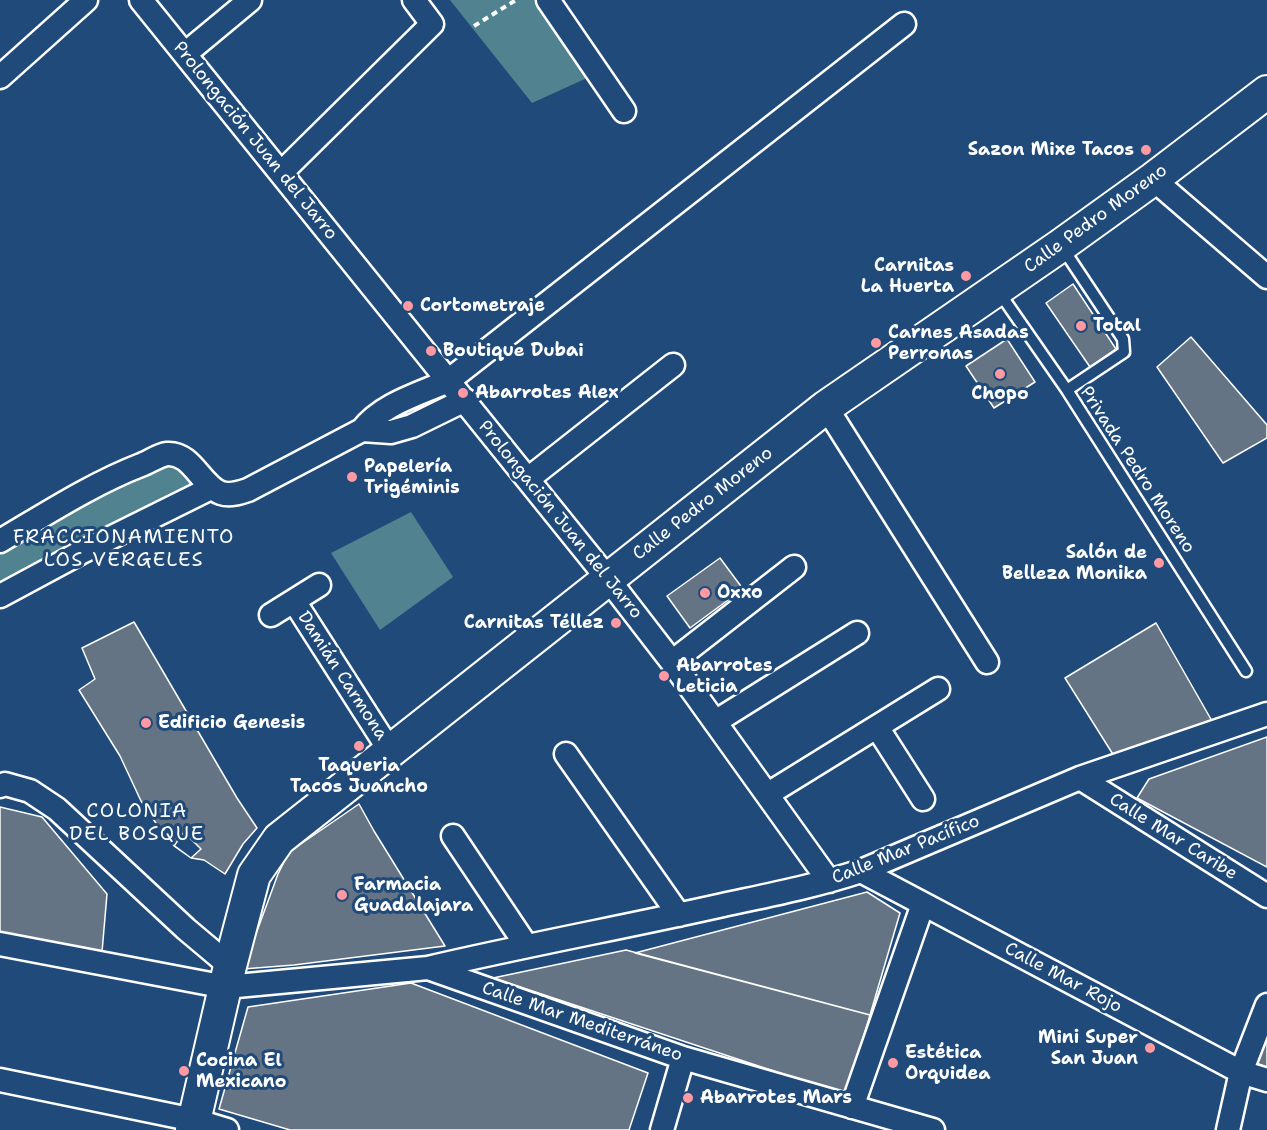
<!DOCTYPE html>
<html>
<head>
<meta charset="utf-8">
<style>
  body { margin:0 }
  canvas { display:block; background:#1f4a7a }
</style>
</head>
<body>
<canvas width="1267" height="1130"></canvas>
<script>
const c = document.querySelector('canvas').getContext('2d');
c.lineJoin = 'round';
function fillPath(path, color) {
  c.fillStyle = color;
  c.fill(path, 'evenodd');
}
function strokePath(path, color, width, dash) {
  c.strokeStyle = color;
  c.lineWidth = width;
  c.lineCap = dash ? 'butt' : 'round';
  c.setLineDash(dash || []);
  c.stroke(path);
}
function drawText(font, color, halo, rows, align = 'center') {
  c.font = font + ' "Shantell Sans",sans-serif';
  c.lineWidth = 6;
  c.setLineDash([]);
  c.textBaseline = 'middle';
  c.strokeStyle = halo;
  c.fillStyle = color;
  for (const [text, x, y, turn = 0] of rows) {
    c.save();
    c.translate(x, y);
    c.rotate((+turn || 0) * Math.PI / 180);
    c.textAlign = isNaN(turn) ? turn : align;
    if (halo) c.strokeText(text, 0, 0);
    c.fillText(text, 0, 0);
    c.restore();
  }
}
fillPath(new Path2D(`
  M450,0H548L598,73L532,103Z
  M168,461L178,465L200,486L0,589V550L113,485Z
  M411,512L453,577L380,630L331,553Z`), '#50838f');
const building = new Path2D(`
  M1073,284L1116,349L1090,367L1046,303Z
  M1191,337L1267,425V438L1223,463L1157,367Z
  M1007,339L1035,382L994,408L966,366Z
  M720,558L743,589L690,628L667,596Z
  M134,622L237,798L257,828L243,844L225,874L204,860L191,858L168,841L141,801L120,756L79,690L95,679L82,648Z
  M1156,623L1212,721L1114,756L1065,678Z
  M1267,737V867L1137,798L1149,779Z
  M359,804L374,831L445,946L294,965L243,969L278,874L289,852Z
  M0,807L42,817L107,894L102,952L0,933Z
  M184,832L201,849L191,858L174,846Z
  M867,892L900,913L870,1015L635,953Z
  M626,950L870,1015L846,1095L493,978Z
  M411,983L648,1073L629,1130H290L219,1109L248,1007Z
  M1267,1038V1067L1256,1063Z`);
fillPath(building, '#647484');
strokePath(building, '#fff', 1.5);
const lane = new Path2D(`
  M1062,247L1123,339L1124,352L1067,390
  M999,292L1067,390L1246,671`);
const street = new Path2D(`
  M141,0L608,579L672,662L829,881
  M548,0L624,111
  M185,54L250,0
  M0,77L86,0
  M281,173L432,24L414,0
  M1153,179L1267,277
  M826,407L987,662
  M362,430L391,432L412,426L465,400
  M528,479L673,365
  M0,541C46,514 92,484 141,465C149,462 159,455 167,454C192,452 201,486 221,493C230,496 239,493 248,490L362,430C382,404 419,394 448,381L904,24
  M0,596L80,553L211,488
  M294,601L390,751
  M271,615L319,585
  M672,662L794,567
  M715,722L857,633
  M877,727L923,799
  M566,754L679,915
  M1080,778L1267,896
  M0,786L5,784L30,791L57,809L186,929L230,966
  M768,794L938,689
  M453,836L526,945
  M861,871L1241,1072L1267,1080
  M0,944L226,987L428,968L683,1058L933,1130
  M428,968C526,945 625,927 723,905C769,895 816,886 861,871L1080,778L1267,714
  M0,1080L194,1120L227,1130
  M852,1107L923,904
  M662,1130L683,1058
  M1228,1130L1241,1072L1267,1005`);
const secondary = new Path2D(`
  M192,1130L230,966L254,875L279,839L826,407L1060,246L1153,179L1267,92`);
strokePath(lane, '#fff', 15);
strokePath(street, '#fff', 27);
strokePath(secondary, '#fff', 36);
strokePath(new Path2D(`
  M474,26L516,0`), '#fff', 4, [6, 4.5]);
strokePath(lane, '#1f4a7a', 10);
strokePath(street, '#1f4a7a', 22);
strokePath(secondary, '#1f4a7a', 32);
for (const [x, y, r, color] of [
  [1146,150,6,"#ff9aa2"],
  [966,276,6,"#ff9aa2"],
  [408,306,6,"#ff9aa2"],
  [1081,326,6,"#ff9aa2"],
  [876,343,6,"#ff9aa2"],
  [431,351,6,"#ff9aa2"],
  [1000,374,6,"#ff9aa2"],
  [463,393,6,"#ff9aa2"],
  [352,477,6,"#ff9aa2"],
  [1159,563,6,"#ff9aa2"],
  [705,593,6,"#ff9aa2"],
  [616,623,6,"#ff9aa2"],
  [664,676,6,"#ff9aa2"],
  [146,723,6,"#ff9aa2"],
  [359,746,6,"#ff9aa2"],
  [342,895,6,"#ff9aa2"],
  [1150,1048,6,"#ff9aa2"],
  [893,1063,6,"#ff9aa2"],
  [184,1071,6,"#ff9aa2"],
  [688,1098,6,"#ff9aa2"]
]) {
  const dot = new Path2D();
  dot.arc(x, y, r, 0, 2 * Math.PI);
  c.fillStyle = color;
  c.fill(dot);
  strokePath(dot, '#1f4a7a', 2);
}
drawText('18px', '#fff', '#1f4a7a', [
  ["Prolongación Juan del Jarro",255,141,51],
  ["Calle Pedro Moreno",1096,219,-36],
  ["Privada Pedro Moreno",1137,470,57],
  ["Calle Pedro Moreno",703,504,-38],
  ["Prolongación Juan del Jarro",560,520,51],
  ["Damián Carmona",342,676,57],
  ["Calle Mar Caribe",1173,837,32],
  ["Calle Mar Pacífico",906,850,-22],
  ["Calle Mar Rojo",1063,978,28],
  ["Calle Mar Mediterráneo",582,1022,19]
]);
drawText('bold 18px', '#fff', '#1f4a7a', [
  ["Sazon Mixe Tacos",1134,150,"right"],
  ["Carnitas",954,266,"right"],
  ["La Huerta",954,287,"right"],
  ["Cortometraje",420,306],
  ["Total",1093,326],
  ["Carnes Asadas",888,333],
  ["Perronas",888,354],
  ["Boutique Dubai",443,351],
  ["Abarrotes Alex",475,393],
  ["Chopo",1000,394,"center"],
  ["Papelería",364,467],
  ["Trigéminis",364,488],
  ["Salón de",1147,553,"right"],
  ["Belleza Monika",1147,574,"right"],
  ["Oxxo",717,593],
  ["Carnitas Téllez",604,623,"right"],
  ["Abarrotes",676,666],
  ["Leticia",676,687],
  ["Edificio Genesis",158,723],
  ["Taqueria",359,766,"center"],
  ["Tacos Juancho",359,787,"center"],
  ["Farmacia",354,885],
  ["Guadalajara",354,906],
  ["Mini Super",1138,1038,"right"],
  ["San Juan",1138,1059,"right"],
  ["Estética",905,1053],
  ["Orquidea",905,1074],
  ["Cocina El",196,1061],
  ["Mexicano",196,1082],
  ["Abarrotes Mars",700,1098]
], 'left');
c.letterSpacing = '1.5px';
drawText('20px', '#fff', '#1f4a7a', [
  ["FRACCIONAMIENTO",124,538],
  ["LOS VERGELES",124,561],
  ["COLONIA",137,812],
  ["DEL BOSQUE",137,835]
]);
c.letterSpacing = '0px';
</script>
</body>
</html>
